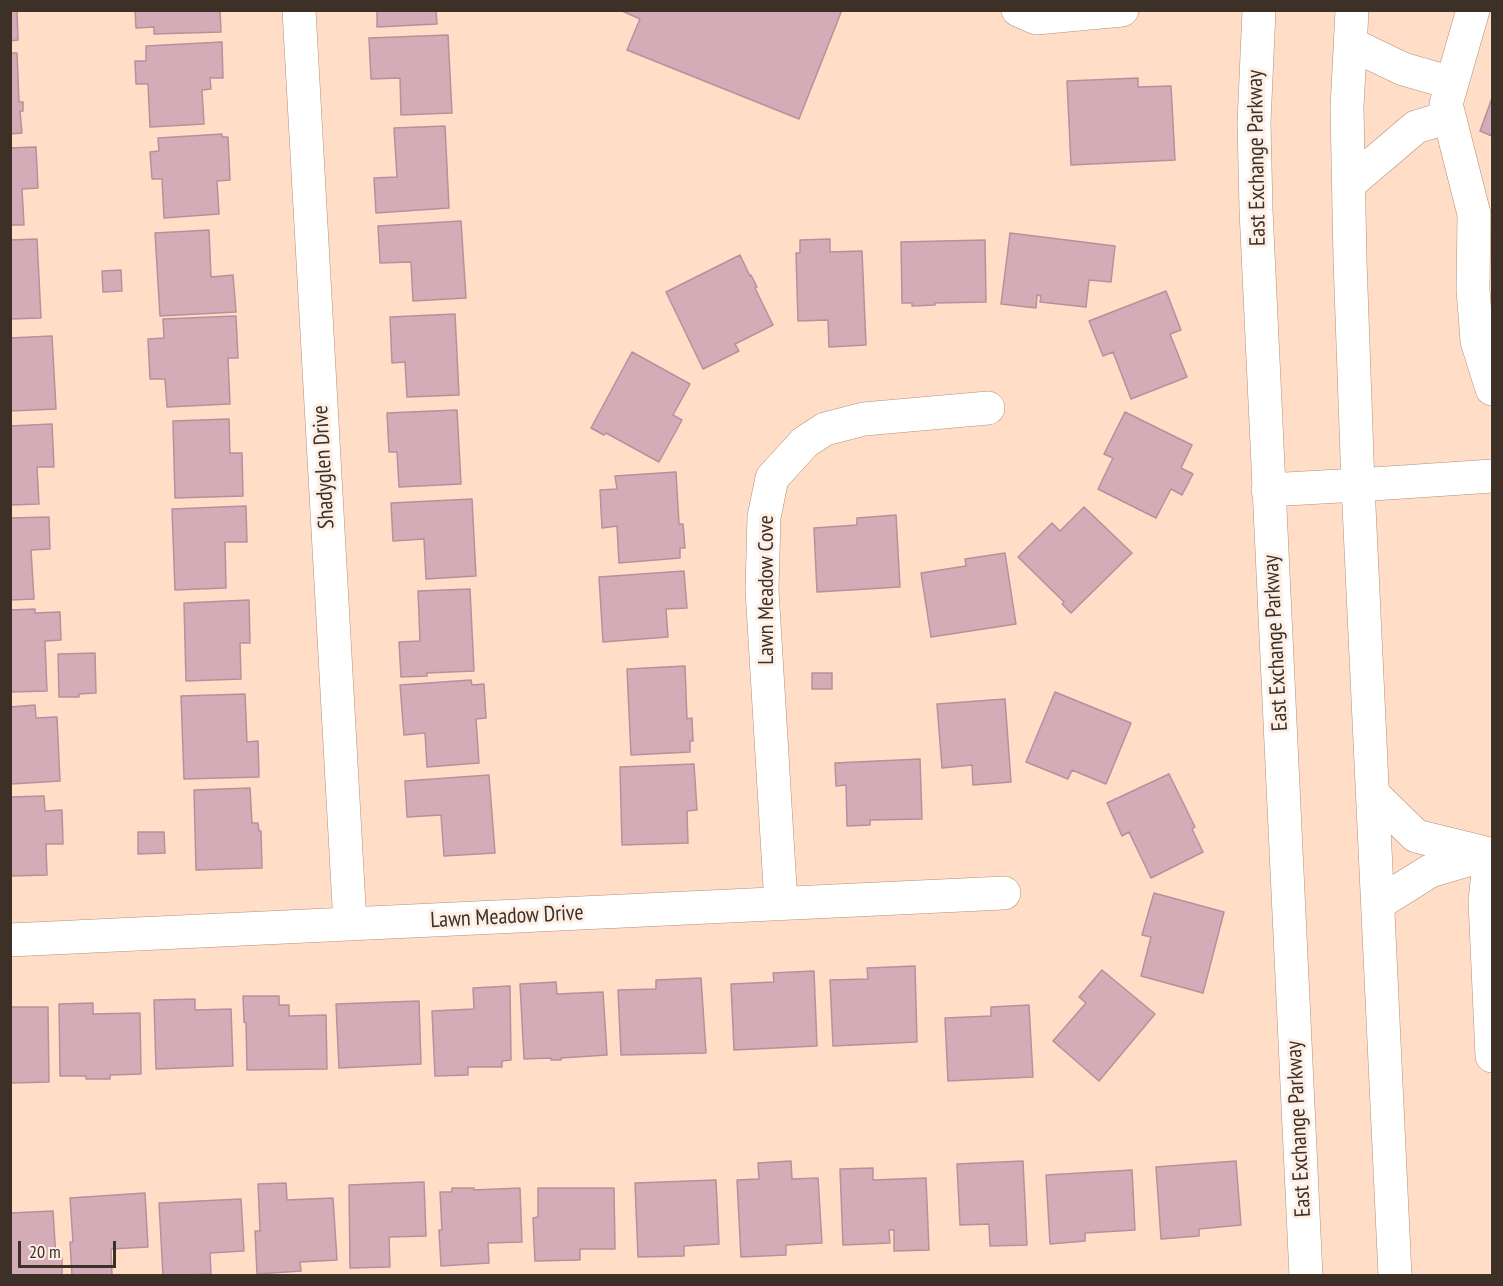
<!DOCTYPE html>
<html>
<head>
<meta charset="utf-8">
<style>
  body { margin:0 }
  #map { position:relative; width:1503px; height:1286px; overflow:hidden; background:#ffddc6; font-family:"PT Sans Narrow",sans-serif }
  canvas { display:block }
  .frame { position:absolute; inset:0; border:12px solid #3d3027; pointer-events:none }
  .scale { position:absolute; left:18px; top:1241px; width:98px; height:27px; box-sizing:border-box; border:3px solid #3d3027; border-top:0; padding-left:8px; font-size:18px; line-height:21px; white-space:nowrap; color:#3d3027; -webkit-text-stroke:4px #fdefe6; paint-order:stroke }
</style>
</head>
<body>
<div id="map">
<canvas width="1503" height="1286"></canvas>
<div class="frame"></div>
<div class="scale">20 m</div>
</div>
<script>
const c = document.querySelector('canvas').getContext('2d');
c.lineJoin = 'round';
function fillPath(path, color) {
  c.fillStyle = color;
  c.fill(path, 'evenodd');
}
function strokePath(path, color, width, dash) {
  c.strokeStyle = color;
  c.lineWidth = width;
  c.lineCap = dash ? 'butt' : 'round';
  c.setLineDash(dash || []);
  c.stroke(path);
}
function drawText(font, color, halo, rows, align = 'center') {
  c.font = font + ' "PT Sans Narrow",sans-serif';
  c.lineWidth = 6;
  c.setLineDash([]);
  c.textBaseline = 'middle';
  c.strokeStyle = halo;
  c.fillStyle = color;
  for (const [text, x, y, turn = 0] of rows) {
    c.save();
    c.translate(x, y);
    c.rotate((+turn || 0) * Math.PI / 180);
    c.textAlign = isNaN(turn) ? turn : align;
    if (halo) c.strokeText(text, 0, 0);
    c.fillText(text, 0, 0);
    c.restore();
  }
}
const building = new Path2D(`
  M10,10H17L18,40L10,41Z
  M135,10H220L221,32L154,34V27L136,28Z
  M377,10H436L437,24L377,27Z
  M620,10H842L799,119L627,50L640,19Z
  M448,35L452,113L401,115L400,78L371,79L369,38Z
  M222,42L223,78H210L211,89L202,90L204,124L150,127L148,84H136L135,61H146V46Z
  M10,53H17L19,102H23V111H20L22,133L10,134Z
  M1138,78V87L1171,86L1175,160L1071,165L1067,81Z
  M1492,98V136L1480,131Z
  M445,126L449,208L376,213L374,178L397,177L394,128Z
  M222,134V137H228L230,180L217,181L219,214L164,218L162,179H152L150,152L159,151L158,138Z
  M36,147L38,188L22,189L24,225H10V148Z
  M461,221L466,298L413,301L411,262L380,263L378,226Z
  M209,230L211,277L233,275L236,312L160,316L155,233Z
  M1010,233L1115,246L1111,282L1089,280L1086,307L1040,302L1041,296L1037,295L1036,308L1001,304Z
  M37,239L41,318L10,319V240Z
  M830,239V252L862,251L866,345L829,347L828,320L798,321L796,253H800V240Z
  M985,240L986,302L935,303V305L912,306V303H902L901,242Z
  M740,255L750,276L751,275L757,287L755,288L773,325L735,344L739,351L703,369L666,292Z
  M121,270L122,291L103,292L102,271Z
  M1166,291L1181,330L1170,334L1187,377L1131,399L1113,352L1103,356L1089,321Z
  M455,314L459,395L407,397L405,362L392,363L390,317Z
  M236,316L238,358H228L230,404L167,407L165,379H150L148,339L164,338L163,319Z
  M52,336L56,409L10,411V338Z
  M632,352L690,384L673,415L682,420L659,462L606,433L604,435L591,428Z
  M457,410L461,484L399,487L397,452H389L387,413Z
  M1125,412L1192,445L1181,468L1193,474L1182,495L1171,489L1156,518L1098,489L1113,458L1104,454Z
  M229,419L230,453H242L243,496L175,498L173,421Z
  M52,424L54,467H37L39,504L10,505V426Z
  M676,472L679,524H683L685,548H680V558L619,563L617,526L602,528L600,490L617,489L615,476Z
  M472,499L476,576L426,579L424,539L393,541L391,503Z
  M246,506L247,542H225L226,588L175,590L172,509Z
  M1084,507L1132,553L1071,613L1062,604L1064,602L1018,557L1052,523L1060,531Z
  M896,515L900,587L817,592L814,528L857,525V518Z
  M49,517L50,549L31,550L34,599L10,600V518Z
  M1005,553L1016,624L931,637L921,573L966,566L965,559Z
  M684,571L687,608L666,609L668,637L603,642L599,577Z
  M470,589L474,671L427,673V676L401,677L399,642L420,641L418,591Z
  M249,600L250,643H240L241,679L186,681L184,603Z
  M35,609V613L60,612L61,640L45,641L47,691L10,692V610Z
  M95,653L96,693L79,694V697H59L58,654Z
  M685,666L687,719L692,718L693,741H690V752L631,755L627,669Z
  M812,673H832V689H812Z
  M471,680L472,685L484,684L486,718L476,719L479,763L427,767L425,733L404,735L400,685Z
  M1055,692L1131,723L1106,784L1072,770L1068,779L1026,762Z
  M245,694L247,742L258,741L259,777L184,779L181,696Z
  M1005,699L1011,782L973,785L972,765L942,768L937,704Z
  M35,705L36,718L57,717L60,781L11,784L10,707Z
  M920,759L922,819L870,820V825L847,826L846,785L836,786L835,763Z
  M694,764L697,810L687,811L688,843L622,845L620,767Z
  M1169,774L1195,827L1192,829L1203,852L1151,878L1129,832L1122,836L1107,803Z
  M489,775L495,853L444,856L441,815L407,817L405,781Z
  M250,788L252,823H258L259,831H261L262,868L196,870L194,790Z
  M44,796L45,811L62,810L63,844H46L47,875L10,876V797Z
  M138,832H164L165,853L138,854Z
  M1154,893L1224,912L1203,993L1141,976L1151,937L1142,935Z
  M915,966L917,1042L833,1046L830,980L868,979L867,968Z
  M1102,970L1155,1014L1099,1081L1053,1041L1086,1003L1079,997Z
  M814,971L817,1046L734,1050L731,984L774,982L773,973Z
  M701,978L706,1053L621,1055L618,990L656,989V980Z
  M556,982L557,994L603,992L607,1055L561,1058V1060H551V1058L524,1059L520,984Z
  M510,986L511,1060L502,1061V1067H468V1075L435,1076L432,1011L474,1009L473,988Z
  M243,996H279V1005H289V1016L326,1015L327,1069L247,1070L246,1023L244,1022Z
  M195,999V1010L231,1009L233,1066L156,1069L154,1000Z
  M419,1001L421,1064L339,1068L336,1004Z
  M93,1003V1014L140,1013L141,1074L110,1075V1079H86V1076H60L59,1004Z
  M1029,1005L1033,1077L948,1081L945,1018L991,1016V1007Z
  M10,1007H48L49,1082L11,1083Z
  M791,1161L792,1179L818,1178L822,1243L786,1245V1255L741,1257L737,1180L759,1179L758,1163Z
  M1023,1161L1027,1245L990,1246L989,1224L960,1225L957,1164Z
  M1236,1161L1241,1225L1199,1229V1236L1161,1239L1156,1167Z
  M873,1168V1180L926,1178L929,1250L894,1251V1230H889L890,1243L843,1245L840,1169Z
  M1132,1170L1135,1230L1085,1233V1241L1050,1244L1046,1175Z
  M716,1180L719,1244L684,1246V1256L638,1257L635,1183Z
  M424,1182L426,1236L389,1237L390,1267L350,1268L349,1185Z
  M286,1183L287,1200L333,1198L337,1260L300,1262L301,1271L257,1274L255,1231H260L258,1184Z
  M452,1188H474V1190L520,1188L522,1242L488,1243L489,1263L441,1266L439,1230H442L440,1192H452Z
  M538,1188H614L615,1249H580V1260L535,1261L533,1218L538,1217Z
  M145,1193L148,1247L111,1249L112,1276H72L70,1242H73L70,1198Z
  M241,1199L244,1251L210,1253L211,1274L163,1276L159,1203Z
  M53,1211L56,1258H62V1276L10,1275V1213Z`);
fillPath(building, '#d3acb8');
strokePath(building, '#b7909d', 1.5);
const minor = new Path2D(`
  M299,10L350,924
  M1018,10L1036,18L1122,10
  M1473,10L1446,104L1474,214L1473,289L1477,341L1492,389
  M1351,44L1403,69L1452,83
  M1349,184L1416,127L1449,117
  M1358,485L1492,476
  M1374,795L1416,836L1490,854
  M1490,854L1485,901L1492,1056
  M1379,903L1430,871L1488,854
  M781,904L762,590L764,517L772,478L805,442L825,429L864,419L988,408
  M10,940L1004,893`);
const major = new Path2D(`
  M1259,10L1254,123L1256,210L1306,1276
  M1352,10L1347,108L1350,260L1358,485L1395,1276
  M1268,490L1358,485`);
strokePath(minor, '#b0917b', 34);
strokePath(major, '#b0917b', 34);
strokePath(minor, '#fff', 33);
strokePath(major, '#fff', 33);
drawText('22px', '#3d3027', '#fdefe6', [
  ["East Exchange Parkway",1257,158,-91],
  ["Shadyglen Drive",324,467,-93],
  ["Lawn Meadow Cove",767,590,-90],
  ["East Exchange Parkway",1276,643,-93],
  ["Lawn Meadow Drive",507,917,-3],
  ["East Exchange Parkway",1299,1129,-93]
]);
</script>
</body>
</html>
